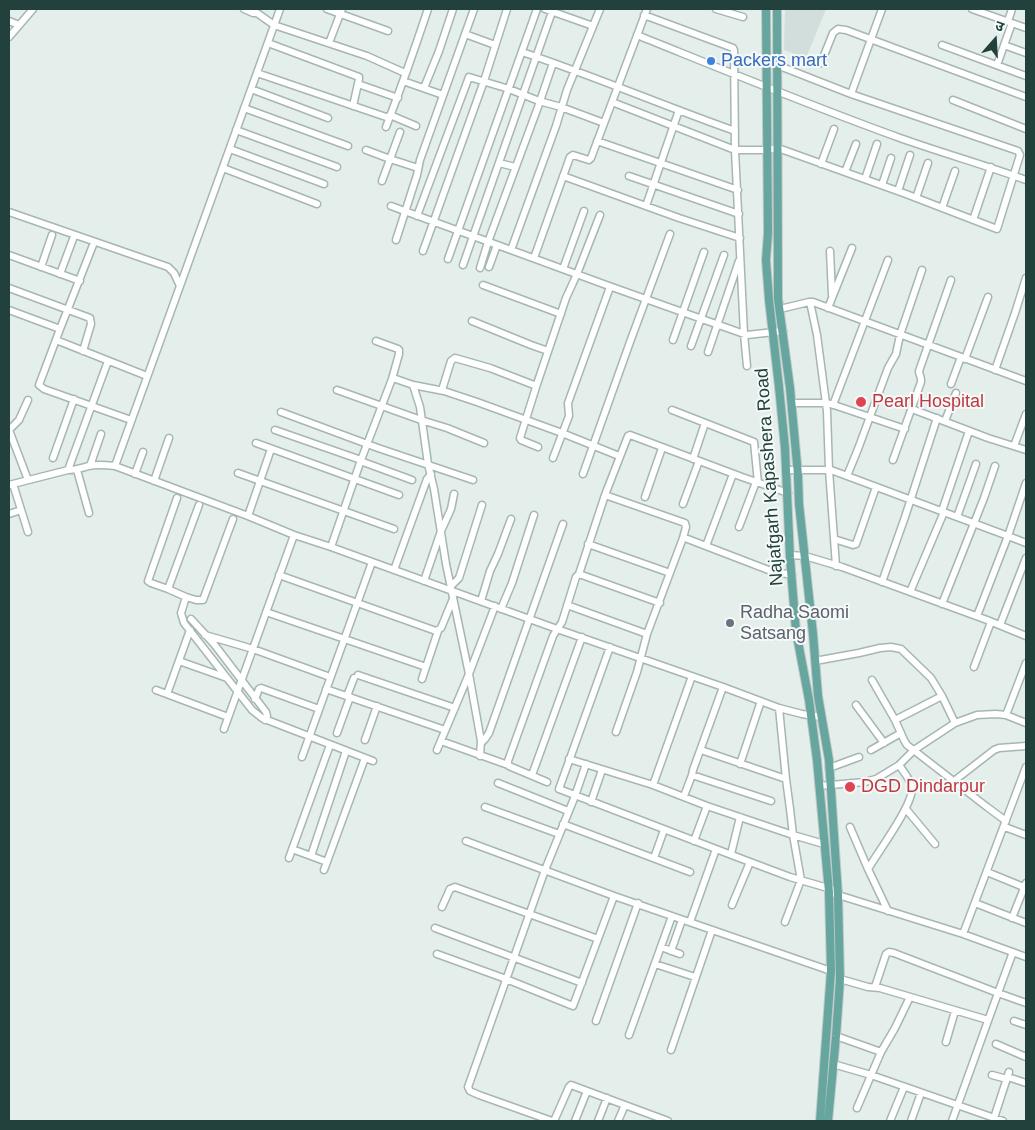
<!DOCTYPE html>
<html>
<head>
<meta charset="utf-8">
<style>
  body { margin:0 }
  #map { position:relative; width:1035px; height:1130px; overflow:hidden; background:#e4eeeb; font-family:Helvetica,"Noto Sans Devanagari",sans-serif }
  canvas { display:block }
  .frame { position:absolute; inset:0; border:10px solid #22413d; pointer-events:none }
  .north { position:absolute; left:970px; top:15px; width:50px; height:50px; -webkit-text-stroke:4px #f5faf9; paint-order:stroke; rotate:19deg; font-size:14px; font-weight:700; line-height:20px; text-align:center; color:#22413d }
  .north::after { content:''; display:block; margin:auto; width:18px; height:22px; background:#22413d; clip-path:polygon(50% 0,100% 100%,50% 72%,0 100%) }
</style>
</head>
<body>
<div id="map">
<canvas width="1035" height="1130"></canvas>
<div class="frame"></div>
<div class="north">उ</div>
</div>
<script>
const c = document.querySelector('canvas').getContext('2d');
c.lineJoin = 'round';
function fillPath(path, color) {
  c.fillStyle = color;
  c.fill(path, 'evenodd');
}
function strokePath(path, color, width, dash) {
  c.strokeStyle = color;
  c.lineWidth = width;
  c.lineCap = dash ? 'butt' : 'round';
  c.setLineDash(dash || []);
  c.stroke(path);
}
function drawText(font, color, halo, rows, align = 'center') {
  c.font = font + ' Helvetica,sans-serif';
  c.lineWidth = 4;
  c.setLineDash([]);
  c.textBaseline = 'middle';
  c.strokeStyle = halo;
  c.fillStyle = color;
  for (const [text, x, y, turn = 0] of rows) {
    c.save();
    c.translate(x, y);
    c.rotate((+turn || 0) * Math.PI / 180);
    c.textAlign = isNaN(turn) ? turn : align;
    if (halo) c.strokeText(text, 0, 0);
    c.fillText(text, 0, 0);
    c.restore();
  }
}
fillPath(new Path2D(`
  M785,9H826L806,58L784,50Z`), '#d2dedb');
const minor = new Path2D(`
  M244,9L253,13H257L274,25L367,56L405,73
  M327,9L388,31
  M545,9L593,26
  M716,9L743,17
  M972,9L1026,28
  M644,15L733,48L734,50L735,150L744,334L747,366
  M9,21L19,25
  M1008,21L1012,9
  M465,34L495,45
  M637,35C724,70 811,106 900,138C942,153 985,165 1026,180
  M9,37L33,9
  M268,43L359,77V79L353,106
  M329,43L342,9
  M942,45L1026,76
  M1004,45L1026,53
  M522,52C594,76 664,106 735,131
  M821,63L833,33L838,29L846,30L1026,97
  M777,65L851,94
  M997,65L1012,23
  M257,73L389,118
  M403,81L443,95
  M358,84L398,98
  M424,88L439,51L453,9
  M251,89L328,118
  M953,100L1026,129
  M612,102L735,150H767L778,148L906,194L997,229L1020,155L1018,151L851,94L882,9
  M244,108L348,146
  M390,115L416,126
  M386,127C401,88 415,48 428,9
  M236,130L337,167
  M597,141L738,190
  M230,149L324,184
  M366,150L390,159L418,168
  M499,163L515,167
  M821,164L834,129
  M223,168L317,204
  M845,172L856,144
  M563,176L679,218L740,238
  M629,176L739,214
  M865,179L877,144
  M382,181L400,132
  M882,185L891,158
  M898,191L910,155
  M916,198L928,163
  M391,206L609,286L747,335L783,331
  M646,206L679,110
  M942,208L955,171
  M9,212L168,267L174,273L180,286
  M417,216L469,77L509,89L539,101L561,107L604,123
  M973,220L991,167
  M396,240L417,175L420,160L474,9
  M93,245L60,329L39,385L44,389L131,420
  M511,250L556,126L567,90L600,9
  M423,251L484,81L507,9
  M830,251L832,295
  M9,255L80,281
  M534,258L570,157L573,155L589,160L591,158L647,9
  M448,259L537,9
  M463,265L553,9
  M41,267L52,235
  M489,267L497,245
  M480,268L488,242L538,107L553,63
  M563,269L584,211
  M60,274L73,239
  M483,285L561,314
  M9,288L90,318L91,324L83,351
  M810,302L817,335L827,411L829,470L836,566
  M828,308L852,248
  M780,309L809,302H813L1026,381
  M9,310L60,329
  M472,321L531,345L548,351
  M56,340L147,376
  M673,340L704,252
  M691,346L724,255
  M708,352L739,261
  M965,359L988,297
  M995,370L1015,313L1026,278
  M393,378L413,385L444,391L477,402L562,433L619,456
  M537,384L520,438L521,440L538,447
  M951,384L961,357
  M413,385L420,407L428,464L434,489L446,564L469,674L481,741L480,756
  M337,390L421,420L447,428L484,443
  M442,390L451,361L455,358L490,368L534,385L537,384L566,298L577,274L600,215
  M792,403H822L831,404L905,429
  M833,405L888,260
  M912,409L988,438L1026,450
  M672,410L754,442L758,483
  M281,412L378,448L473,480
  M945,421L956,393
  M9,430L28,480
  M9,430L19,420L28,400
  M275,430L361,460L363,462L412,480
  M256,443L399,495
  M1014,446L1026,414
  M53,458L74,399
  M553,458L569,416L568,403L610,287
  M693,459L705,423
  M893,460L921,382C922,378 919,375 919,371L951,280
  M90,466L101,434
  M115,466L280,9
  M68,470L108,361
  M77,470L89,513
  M787,470H831L1008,536L1026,483
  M238,473L394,529
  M135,474L143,452
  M583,474L630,342L670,234
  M847,476L858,449L888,368L896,354L900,335L922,270
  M154,481L169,438
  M13,484L28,532
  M9,485L68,470C76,470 81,468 89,466C97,464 106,465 115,466L248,516L294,535L331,547L557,629L723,687L779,708L802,714L821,717
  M605,495L685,523L686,527L683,538
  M645,497L662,448
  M177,498L148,581L151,583L168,589L186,597L196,600H203L233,519
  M683,504L699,461
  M942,511L969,431
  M9,514L21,510
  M248,516L271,449
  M957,517L976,464
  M739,527L756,482
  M834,539L853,545L856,544L876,487
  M588,544L670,573
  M706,546L733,474
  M331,547L361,460L392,379L399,354V350L398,349L376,341
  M790,555L805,556L842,567L987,620L1026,636
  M394,570L427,479L431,474
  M579,574L660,603
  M279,575L436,631L441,628L453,599
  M424,581L441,531L451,509L454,494
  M882,582L905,517L937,418
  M451,586L459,578L482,505
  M168,589L199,505
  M910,592L944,512
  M186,597L181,613L184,623L252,710L262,718L373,761
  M481,601L490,571L498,554L511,519
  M942,604L984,498L995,466
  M567,605L647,634
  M501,609L512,583L534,515
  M266,612L426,667
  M977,616L1008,536L1026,543
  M191,619L214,644L266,712L267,716L265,720
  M1000,625L1026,558
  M205,635L253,649L330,677
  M610,647L559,789L750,862L790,877L838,891
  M179,661L227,678
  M815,661L859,653L880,648L891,647L901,649L931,678L942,696L955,723
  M974,667L991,622
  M358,675L455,708
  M422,679L438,631
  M872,680L895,720L904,740L907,745L987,807L1006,821
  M326,689L445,730
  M156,690L228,717
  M167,694L190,630
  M347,696L354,678
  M255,699L259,689L261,688L319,709
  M856,705L884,743
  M1006,715L1026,663
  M895,720L942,696
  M224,729L294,535
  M616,732L637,672L647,634L683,538H685L771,571L792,575
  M337,733L350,697
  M365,740L377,706
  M441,741L508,765
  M481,743L485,739L489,733L563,524
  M437,750L469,674L495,606
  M701,750L786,779L779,708
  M871,750L901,733
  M302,757L372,562
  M569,759L653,785L707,806L793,835L824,844
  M740,764L761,701
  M829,768L859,757
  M532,775L582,637
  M692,775L771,801
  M954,781L994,750L999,748L1026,746
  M547,782L509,766L508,764V761L553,636L562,622L576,577L579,574L605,495L628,436L630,435L742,477L788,493
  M498,783L568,811
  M653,785L692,676
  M819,786L865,782L876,779L899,765L914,750L955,723L977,715L996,714L1006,715L1026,723
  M684,796L692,775L693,770L723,687
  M591,802L602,770
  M485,807L559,834
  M906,809L935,844
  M563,824L690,872
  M850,827L868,869
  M1005,827L1026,835
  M466,841L614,896L831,971
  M694,841L707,806
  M292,849L327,862
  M731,854L740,817
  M311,856L346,751
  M289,858L330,745
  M654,858L664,830
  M324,870L365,758
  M987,872L1026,888
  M835,894L963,934L1026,957
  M975,903L1026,923
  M732,905L750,862
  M442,907L450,889L455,887L598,939
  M888,911L868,869C878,852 913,805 912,788C911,780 903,771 899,765
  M1012,918L1026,883
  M690,922L716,849
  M785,922L801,880L793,835L790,809L786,779
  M435,928L582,983
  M963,934L1026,767
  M661,947L680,954
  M671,951L682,920
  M1013,952L998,993L1026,1003
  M437,954L506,979L573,1006L614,896
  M655,964L695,977
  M840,979L868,987L880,988L988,1020
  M875,987L886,954L889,952L894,953L998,993L952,1121
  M596,1021L638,903
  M1014,1021L1026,1025
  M629,1035L672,916
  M836,1036L881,1052
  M946,1042L955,1011
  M996,1044L1026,1057
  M671,1050L712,930
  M833,1064L871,1075L1003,1121
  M992,1075L1007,1079
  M1008,1077L1026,1083
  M857,1108L881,1052L895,1028L910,997
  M994,1118L1009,1072
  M552,1121L479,1095L470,1091L468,1087L545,870L575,796L586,764
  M554,1121L569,1087L571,1085L668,1121
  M575,1121L587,1091
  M598,1121L607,1098
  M618,1121L625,1105
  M890,1121L904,1087
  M911,1121L921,1093`);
const major = new Path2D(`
  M766,9L768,233L766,260L769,300L779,387L785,448L790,558L796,631L809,700L817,760L829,892L831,971L820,1121
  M777,9L778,299L790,388L798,475L799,504L813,634L818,696L829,760L838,895L840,979L836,1036L828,1121`);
strokePath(minor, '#a6b7b3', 9);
strokePath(major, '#c1cac9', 10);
strokePath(minor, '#fff', 6);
strokePath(major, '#67a69f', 8);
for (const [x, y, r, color] of [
  [711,61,5,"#3f7fe0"],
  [861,402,6,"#e0444e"],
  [730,623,5,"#6b7280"],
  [850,787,6,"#e0444e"]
]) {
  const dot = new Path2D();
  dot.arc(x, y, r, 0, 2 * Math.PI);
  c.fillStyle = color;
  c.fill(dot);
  strokePath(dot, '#f5faf9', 2);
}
drawText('18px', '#366cbe', '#f5faf9', [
  ["Packers mart",721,61]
], 'left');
drawText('18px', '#be3a42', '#f5faf9', [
  ["Pearl Hospital",872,402],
  ["DGD Dindarpur",861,787]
], 'left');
drawText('18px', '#22413d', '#f5faf9', [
  ["Najafgarh Kapashera Road",770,477,-94]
]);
drawText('18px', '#5b616d', '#f5faf9', [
  ["Radha Saomi",740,613],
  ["Satsang",740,634]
], 'left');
</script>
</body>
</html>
